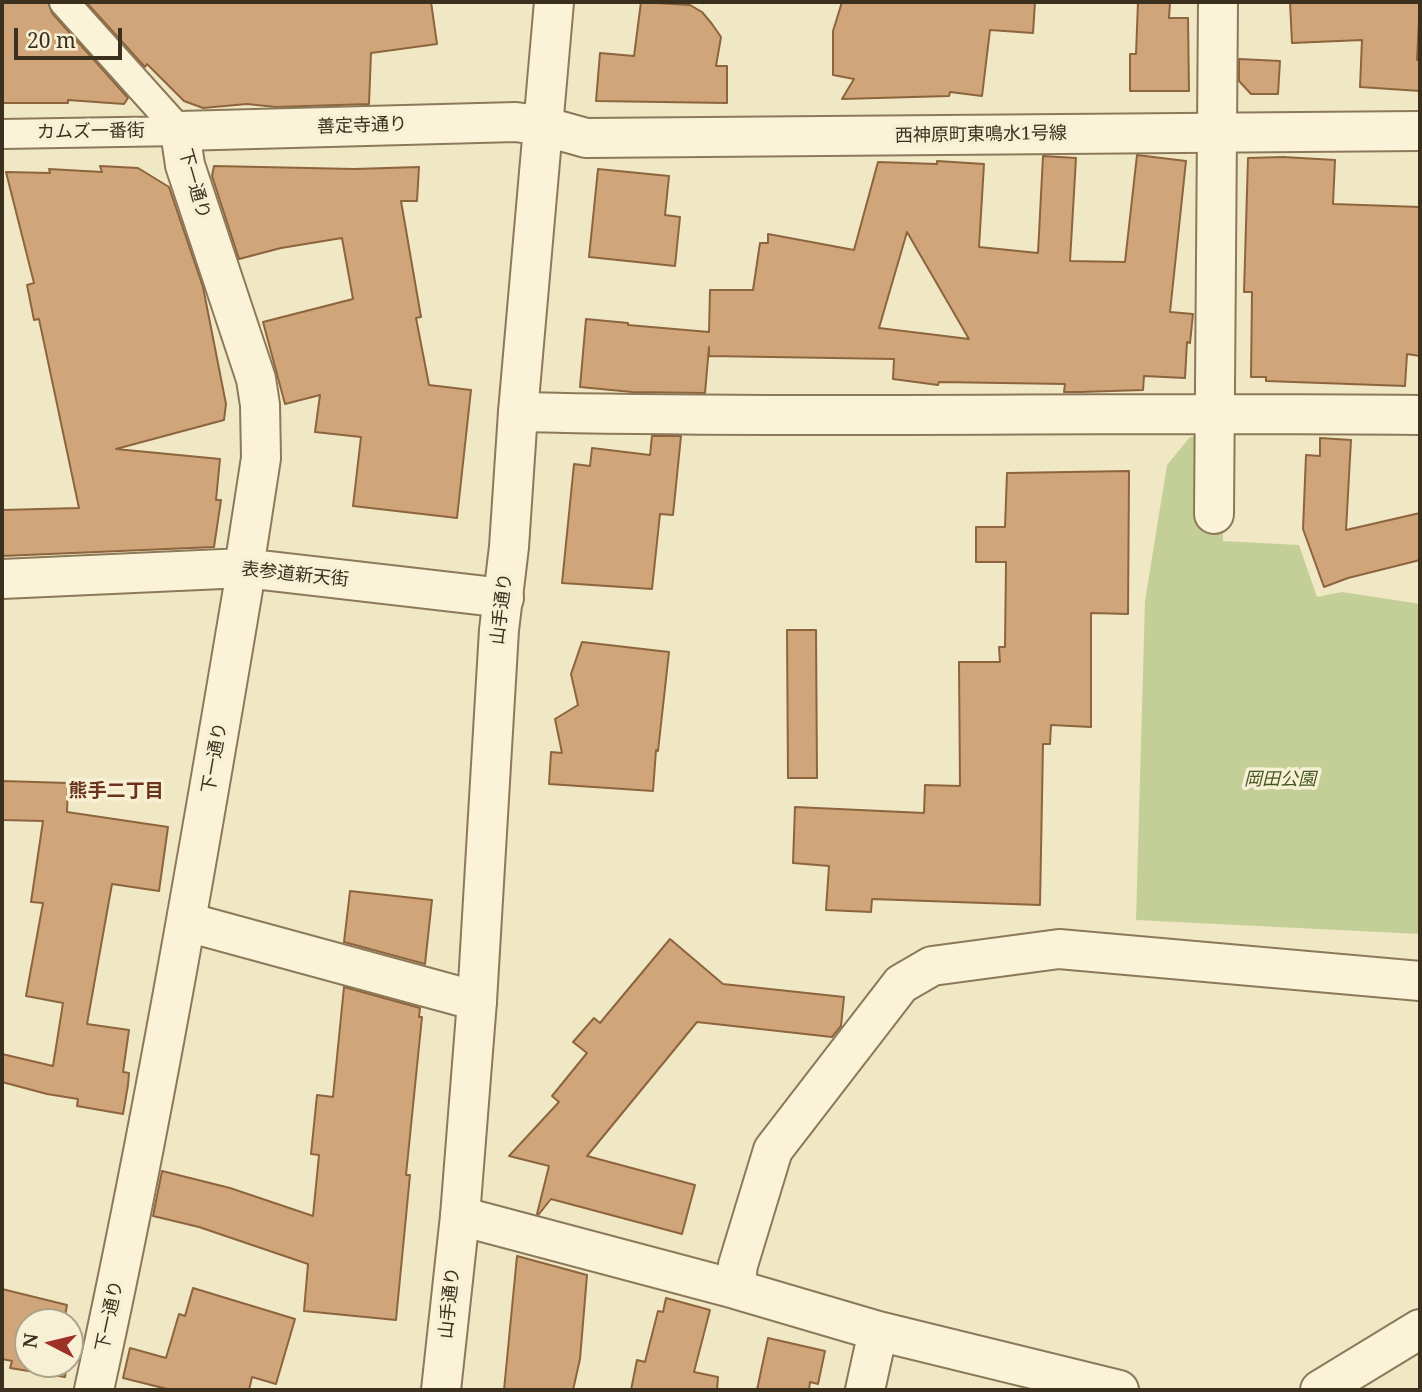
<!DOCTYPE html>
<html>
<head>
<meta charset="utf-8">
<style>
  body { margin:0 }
  #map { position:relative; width:1422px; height:1392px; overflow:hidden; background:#f0e7c4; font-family:"Noto Serif",serif }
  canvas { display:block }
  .frame { position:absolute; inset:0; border:4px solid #3b2f1e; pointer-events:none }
  .north { position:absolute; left:14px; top:1308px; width:70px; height:70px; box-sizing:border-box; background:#f7f0d4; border:2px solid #aca38b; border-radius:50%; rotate:277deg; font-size:19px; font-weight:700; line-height:28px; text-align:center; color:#3b2f1e }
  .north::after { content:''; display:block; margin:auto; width:24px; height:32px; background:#9d3127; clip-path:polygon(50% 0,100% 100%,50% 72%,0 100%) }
  .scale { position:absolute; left:14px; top:28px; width:108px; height:32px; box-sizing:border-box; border:4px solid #3b2f1e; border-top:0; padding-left:9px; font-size:21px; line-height:24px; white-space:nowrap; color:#3b2f1e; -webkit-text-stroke:5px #f7f0d4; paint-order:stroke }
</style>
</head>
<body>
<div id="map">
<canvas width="1422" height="1392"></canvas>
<div class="frame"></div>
<div class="north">N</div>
<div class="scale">20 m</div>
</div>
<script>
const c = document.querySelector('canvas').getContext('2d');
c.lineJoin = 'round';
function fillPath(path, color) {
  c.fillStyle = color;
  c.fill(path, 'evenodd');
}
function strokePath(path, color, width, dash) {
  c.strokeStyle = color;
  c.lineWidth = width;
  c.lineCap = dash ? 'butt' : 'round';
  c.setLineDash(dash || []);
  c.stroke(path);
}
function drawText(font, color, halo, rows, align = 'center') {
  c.font = font + ' "Noto Serif","Noto Sans JP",serif';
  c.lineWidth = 7;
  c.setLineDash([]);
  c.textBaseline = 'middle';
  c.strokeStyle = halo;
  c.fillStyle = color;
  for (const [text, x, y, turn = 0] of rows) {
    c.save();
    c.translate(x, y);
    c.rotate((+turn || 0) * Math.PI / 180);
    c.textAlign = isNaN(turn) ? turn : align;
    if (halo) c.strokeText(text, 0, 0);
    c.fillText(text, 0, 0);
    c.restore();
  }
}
fillPath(new Path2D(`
  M1224,433L1223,541L1299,545L1317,597L1342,592L1420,604V934L1136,920L1145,601L1167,465L1190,437Z`), '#c3cf97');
const building = new Path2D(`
  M2,2H48L52,13L128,98L124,104L68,100V103H2Z
  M86,2H431L437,44L371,53L369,104L276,107L247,104L203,108L184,101L147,64L145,67Z
  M641,2L690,5L702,12L712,24L721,37L716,66H727V103L596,101L600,53L634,56Z
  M842,2H1035L1033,33L990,30L982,96L950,92L949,96L842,99L854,79L833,75V31Z
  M1138,2H1170L1169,18H1188L1189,91H1130V54H1136Z
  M1290,2H1420L1417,60H1420V91L1360,87L1362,40L1292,43Z
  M1239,59L1280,61L1278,94H1251L1239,81Z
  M1137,155L1186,161L1170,312L1193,314L1190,343L1187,342L1185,378L1144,376L1143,390L1080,392H1064L1065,384L939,382L938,385L893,379L894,359L709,356V347L705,393L632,392L580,387L586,319L628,323V325L709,332L710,290H753L760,243H768V234L854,250L878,162L937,164V161L984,164L979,247L1038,253L1043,156L1076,158L1070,261L1125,262ZM907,232L969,339L879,328Z
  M1283,157L1335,160L1333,204L1420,207V356L1407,354L1405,386L1266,381V377H1251L1252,292H1244L1248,158Z
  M100,166L138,168L169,187L203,287L226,404L224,420L116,449L220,459L216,500H221L214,547L2,556V510L79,508L39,319L34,320L27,285L34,283L6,172L50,173L49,169L102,172Z
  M214,166L354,169L419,167L417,201H401L421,317L416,318L429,385L471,390L457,518L353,506L361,437L315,432L320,395L285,404L263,322L353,299L342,238L281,248L239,259L212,176Z
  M598,169L669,176L665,215L680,217L675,266L589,257Z
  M652,436H681L673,515L660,514L652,589L562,583L574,464L590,466L592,448L650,455Z
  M1320,438L1351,440L1346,530L1420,513V560L1348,578L1324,587L1303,529L1306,455L1320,456Z
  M1129,471L1128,614L1091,613V727L1051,725L1050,744H1043L1040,905L872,899L871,912L826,910L829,866L793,863L795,807L924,813L925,785L960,786L959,662H1000L999,647H1005L1006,562H976V527H1005L1007,473Z
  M787,630H816L817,778H788Z
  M582,642L669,652L658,751L656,750L653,791L549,784L551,752L562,753L555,719L578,705L571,674Z
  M2,781L68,783L67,812L168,827L159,891L112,884L87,1024L129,1030L123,1072L129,1073L128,1085L123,1114L77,1106L78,1099L47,1094L2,1082V1054L53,1066L63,1003L26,996L43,903L31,902L43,821L2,820Z
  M350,891L432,900L425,964L344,942Z
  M670,939L723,984L844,997L841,1026L832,1037L697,1022L587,1156L695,1185L682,1234L551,1199L539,1214H537L549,1166L509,1156L559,1102L552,1096L587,1053L573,1042L594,1018L600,1023Z
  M344,987L420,1008L419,1017H422L406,1175H410L396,1320L304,1311L308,1264L199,1227L153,1216L162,1171L230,1188L313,1216L319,1155L311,1154L317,1095L333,1097Z
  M517,1256L587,1275L580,1359L573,1390H504Z
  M193,1288L295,1319L276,1384L252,1377L249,1390H171L123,1378L130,1348L166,1358L179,1314L185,1316Z
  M2,1289L67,1305L64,1322H28V1364H67L65,1377L10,1368L12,1361L2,1359Z
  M666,1298L710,1310L694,1372L718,1377L717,1390H631L637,1360L645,1362L658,1311L663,1312Z
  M768,1338L825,1351L818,1384L810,1382L809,1390H757Z`);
fillPath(building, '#d0a579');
strokePath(building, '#8c643e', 2);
const pedestrian = new Path2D(`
  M64,2L180,131
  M2,134L180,131`);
const minor = new Path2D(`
  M518,412C819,419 1120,411 1420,415
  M1214,514L1218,2
  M2,579L244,568L504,598
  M187,922L477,1001
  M460,1216L735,1289L878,1331L1119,1390
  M735,1289L738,1265L773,1150L901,984L932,966L1059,949L1420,981
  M94,1390C152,1125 198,857 243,589L244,568L261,458L260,405L256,379L185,165L180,131
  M865,1390L878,1331
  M1320,1390L1420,1329`);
const tertiary = new Path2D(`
  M180,131L516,122L543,126L586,138L1420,131
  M441,1390L460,1216L477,1001L499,630L509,547L518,412L554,2`);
strokePath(pedestrian, '#8c795a', 32);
strokePath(minor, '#8c795a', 42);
strokePath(tertiary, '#8c795a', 42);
strokePath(pedestrian, '#faf3d8', 28);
strokePath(minor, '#faf3d8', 38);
strokePath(tertiary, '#faf3d8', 38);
drawText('18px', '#3b2f1e', '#f7f0d4', [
  ["善定寺通り",362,126,-2],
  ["カムズ一番街",91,132,-1],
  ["西神原町東鳴水1号線",981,135,-1],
  ["下一通り",194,184,74],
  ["表参道新天街",295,575,6],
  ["山手通り",502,609,-83],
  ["下一通り",215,758,-80],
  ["山手通り",450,1303,-84],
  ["下一通り",110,1316,-78]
]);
drawText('italic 18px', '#465824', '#f7f0d4', [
  ["岡田公園",1280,780]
]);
drawText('bold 19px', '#69331c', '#f7f0d4', [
  ["熊手二丁目",116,792]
]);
</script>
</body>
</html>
